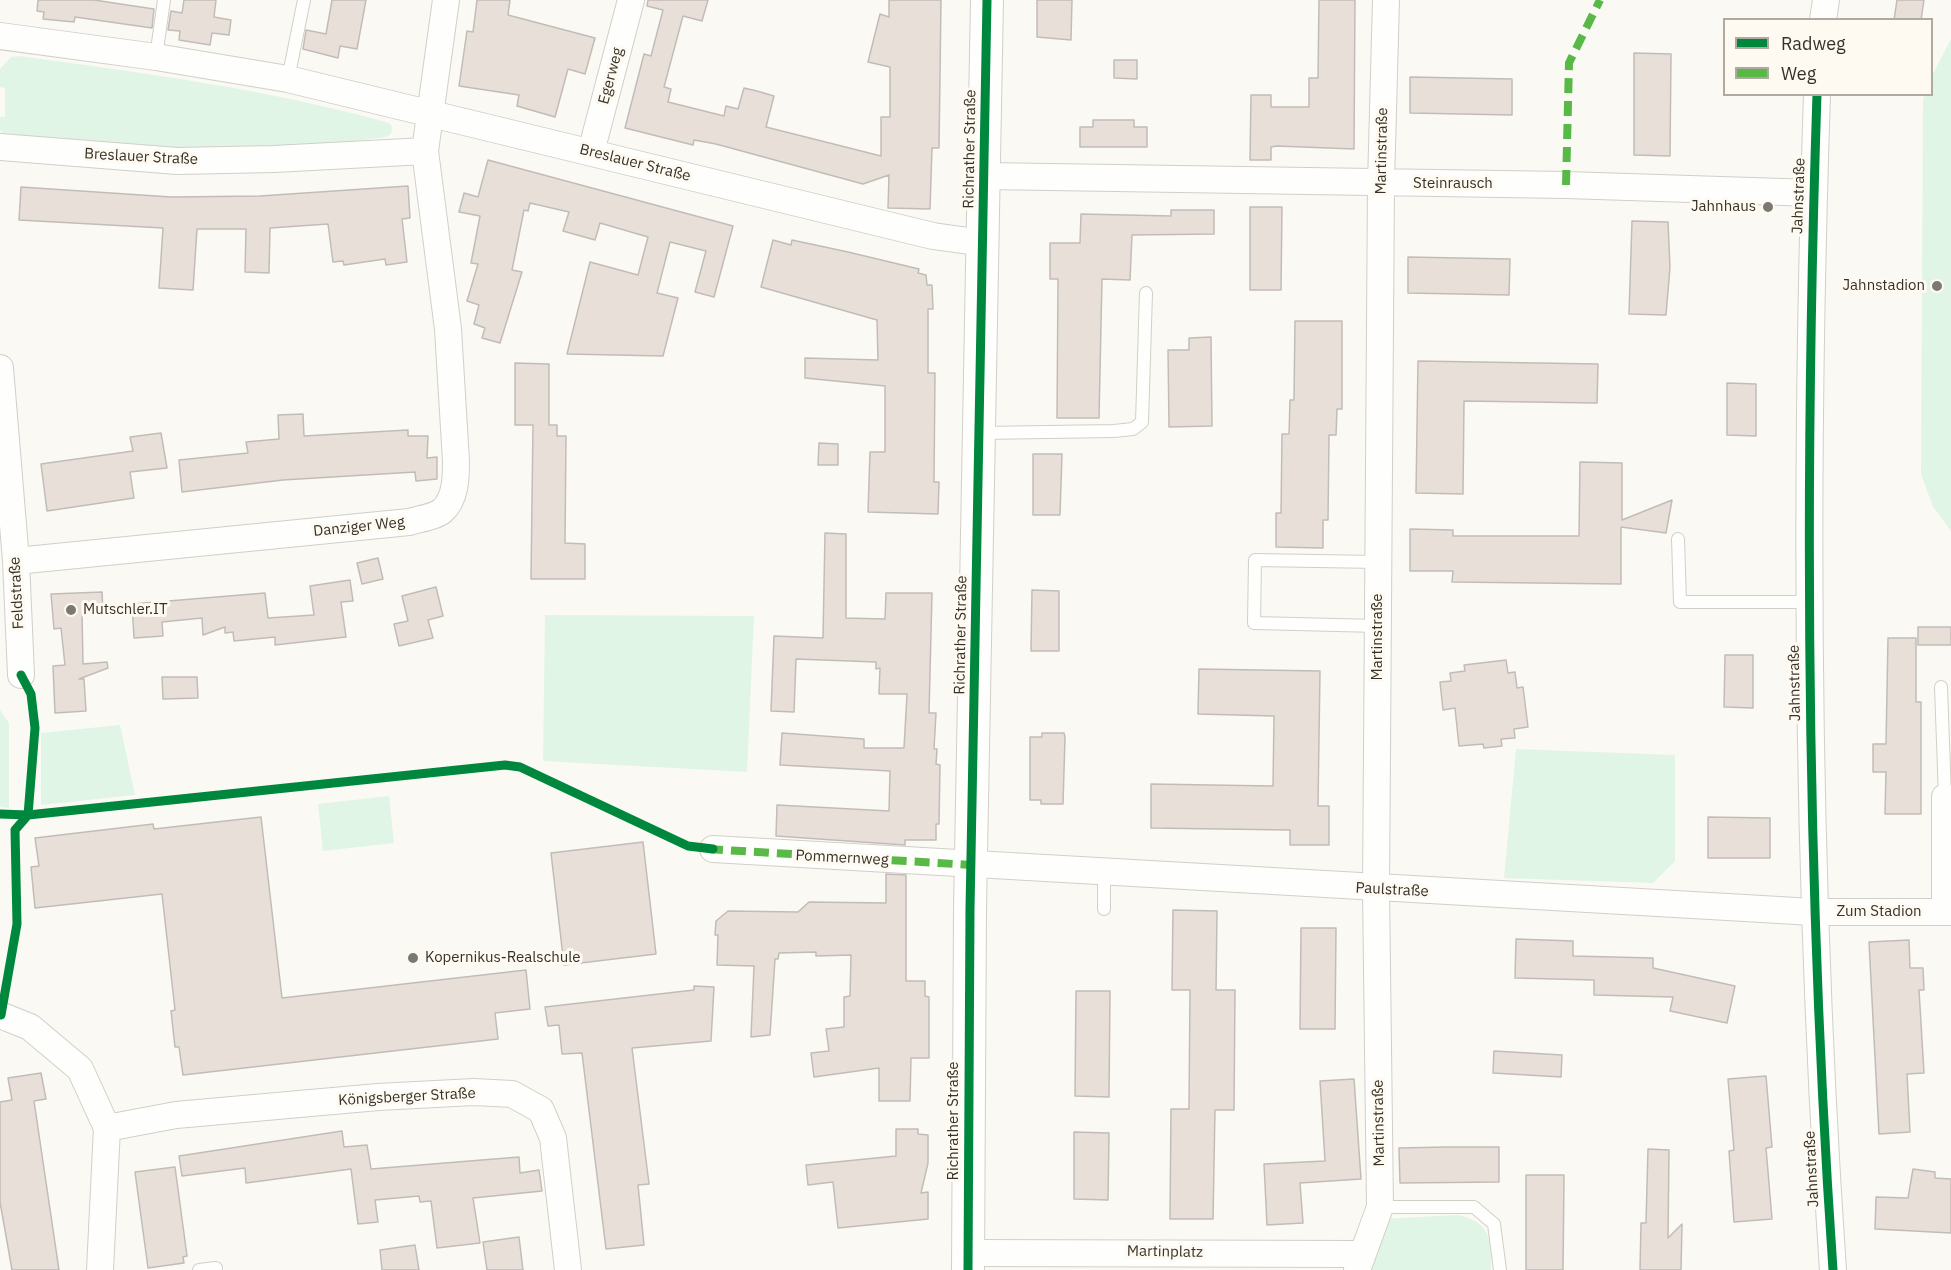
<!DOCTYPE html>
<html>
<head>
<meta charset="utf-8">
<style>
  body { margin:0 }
  #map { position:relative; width:1951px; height:1270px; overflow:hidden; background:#fbf9f4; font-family:"IBM Plex Sans",sans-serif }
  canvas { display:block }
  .legend { position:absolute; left:1723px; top:18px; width:210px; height:78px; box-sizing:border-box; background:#fefaf1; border:2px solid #aeaaa1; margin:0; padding:8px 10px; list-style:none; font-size:18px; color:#363229 }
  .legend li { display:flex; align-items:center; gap:12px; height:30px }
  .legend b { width:30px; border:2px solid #aeaaa1 }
</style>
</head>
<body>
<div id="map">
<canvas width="1951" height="1270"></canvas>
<ul class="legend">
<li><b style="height:8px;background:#00873e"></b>Radweg</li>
<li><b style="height:8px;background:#58b947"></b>Weg</li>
</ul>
</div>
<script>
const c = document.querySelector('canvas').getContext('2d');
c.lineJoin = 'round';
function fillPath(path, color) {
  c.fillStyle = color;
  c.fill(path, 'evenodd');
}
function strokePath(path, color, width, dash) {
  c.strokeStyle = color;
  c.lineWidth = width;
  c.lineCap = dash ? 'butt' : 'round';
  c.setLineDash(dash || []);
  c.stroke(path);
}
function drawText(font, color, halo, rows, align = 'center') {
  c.font = font + ' "IBM Plex Sans",sans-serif';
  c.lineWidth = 6;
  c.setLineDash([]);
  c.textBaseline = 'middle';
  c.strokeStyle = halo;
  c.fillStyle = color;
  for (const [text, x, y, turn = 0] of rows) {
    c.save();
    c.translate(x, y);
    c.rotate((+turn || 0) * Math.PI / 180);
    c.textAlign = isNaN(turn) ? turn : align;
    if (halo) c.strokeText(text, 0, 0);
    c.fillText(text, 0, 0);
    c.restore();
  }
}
fillPath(new Path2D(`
  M1951,39V531L1933,507L1921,474L1923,99L1925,95L1932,94V76Z
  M19,56C143,73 268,89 389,123L392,127L391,134L386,137L332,144L169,151L6,136L0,130V117H5V88L0,87V69L11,57Z
  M545,615L754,616L747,772L543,761Z
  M0,710L9,723V808L0,807Z
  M120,725L135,795L41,805V733Z
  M1516,749L1675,755V861L1653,883L1504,878Z
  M389,796L394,843L323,851L318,804Z
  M1457,1215C1489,1221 1493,1239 1491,1270H1371L1384,1219Z`), '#e0f5e6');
const building = new Path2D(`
  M38,0H94L154,9L152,28L75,17L74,22L43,19L44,12L37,11Z
  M184,0H216L214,17L231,20L229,35L212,33L210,45L179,40L180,31L168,30L171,11L182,13Z
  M332,0H366L357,49L340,46L338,58L303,49L306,30L326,34Z
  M477,0H510L508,15L595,38L585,74L568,69L555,117L517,106L519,95L459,86L467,31L473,32Z
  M648,0H708L702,21L683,16L664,87L671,89L668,102L724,116L726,106L738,109L744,88L757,91L774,96L766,127L881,156V117H890V67L868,62L880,14L889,17V0H941L939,148H932L930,209L888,208L889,175L863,184L716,144L694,140L693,145L625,128L644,54L651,56L663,10L647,6Z
  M1037,0H1072L1071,40L1037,37Z
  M1319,0H1355L1354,149L1277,146L1271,147V160H1250L1251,95H1271V107H1309V78H1318Z
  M1897,0H1924L1921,20H1894Z
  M1634,53L1671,54L1670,156L1634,155Z
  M1114,60H1137V79L1114,78Z
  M1410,77L1512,79V115L1410,113Z
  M1093,120H1134V127H1147V147H1080V127H1093Z
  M488,160L733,226L714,297L695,292L706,251L670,242L657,293L678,298L663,356L567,354L590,262L638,275L648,237L600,223L595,240L563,231L569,212L530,203L528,211L524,210L512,270L522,272L500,343L482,338L485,328L474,324L479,305L467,301L478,264L471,263L480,216L459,212L464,193L478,197Z
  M408,186L410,218L402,219L407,262L386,265L385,259L344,265L343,261L333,262L328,224L270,228L269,273L245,272L246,229H197L193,290L159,288L163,228L19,220L21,187L171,197L260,196Z
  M1250,207H1282L1281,290H1250Z
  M1171,210H1214V234L1132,235L1130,280L1102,279L1099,418H1057L1058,279H1050V243H1080L1081,214L1171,216Z
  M1632,221L1668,222L1670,267L1666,315L1629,314Z
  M773,240L791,245L792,240L848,252L919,269L918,273L926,275L927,285H932L933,309H928V373H935L934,482H939L938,514L868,512L870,452H885V386L805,378V358L878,360L877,320L761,287Z
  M1408,257L1510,259L1509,295L1408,293Z
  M1295,321H1342V409H1337L1336,435H1329L1328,520H1323V548L1276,547V513H1281L1282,434H1289L1290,400H1294Z
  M1211,337L1212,426L1169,427L1168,350H1189V338Z
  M1418,361L1598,364L1597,403L1464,401L1463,494L1416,493Z
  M515,363L549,364V425H557V436H566L565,543L585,544V579H531L533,425H515Z
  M1727,383L1756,384V436L1727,435Z
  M303,414L304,436L408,430V436H428L427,458L437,457V479L416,481L415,472L283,480L182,492L179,460L248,453L246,442L279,439L278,415Z
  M161,433L167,468L130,472L134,498L47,511L41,464L133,451L130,437Z
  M819,443L838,444V465H818Z
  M1033,454H1062L1060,515H1033Z
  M1580,462L1622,463V520L1672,500L1666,533L1621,527V584L1452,582L1453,571H1410V529L1453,530V536H1579Z
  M825,533L846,534V618L885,619L886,593H932L929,713H936L934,749H937L936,764L940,765L939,824H936V840H905V845L776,836L777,805L889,811L890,771L780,765L782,733L864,739V748H904L907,694H879L880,668L876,669V662L796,659L794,712L771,711L774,636L823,638Z
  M378,558L383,579L362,584L357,563Z
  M350,580L353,601L341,602L346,637L275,645V637L234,641L233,632L225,633V627L203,635L202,618L162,622L163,636L134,638L132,604L265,593L268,618L314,615L310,586Z
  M436,587L443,616L428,620L433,638L399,646L394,624L408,621L402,596Z
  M1032,590L1059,591V651H1031Z
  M102,592L103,611L82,613L83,664L107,662L108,668L79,679H84L86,711L55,713L53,666L65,665L61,628L54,629L51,594Z
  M1918,627H1951V645H1918Z
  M1888,638H1916V702H1921V814H1885L1886,772H1873V744H1886Z
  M1725,655H1753V708L1724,707Z
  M1506,660L1508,673L1515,672L1517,688L1523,687L1528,727L1514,729L1515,738L1501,739L1502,746L1484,748L1483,744L1459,746L1455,708L1443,710L1440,682L1451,681L1450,673L1465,671L1464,665Z
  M1199,669L1320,671L1318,806H1329V845H1290V830L1151,828V784L1273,786L1274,716L1198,714Z
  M162,677H197L198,698L163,699Z
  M1042,733H1064L1065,737L1063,804H1041V800H1030V737H1042Z
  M261,817L282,998L526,970L530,1009L495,1013L498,1039L183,1075L179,1047H175L171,1011L175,1010L162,894L35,908L31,867L39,866L35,838L153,824L154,829Z
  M1708,817L1770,818V858H1708Z
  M643,842L656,954L564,965L551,853Z
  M886,874L906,875V981H925V996L929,997V1058H911L910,1101H879V1068L814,1077L811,1053L829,1051L826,1029L844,1027V997L850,996L851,955L816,956V952L779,953L778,959H775L770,1035L751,1037L754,966L717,965L718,935H715L716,921L728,911L798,912L809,902L886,903Z
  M1173,910L1217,911L1216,990H1235L1234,1110H1215L1213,1219H1170L1171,1109H1189L1190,990H1172Z
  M1301,928H1336L1335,1029H1300Z
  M1516,939L1573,941V956L1653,958V968L1735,986L1727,1023L1670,1011L1673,997L1594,995V980L1515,978Z
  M1909,940L1910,968H1923L1924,990H1919L1924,1073L1907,1074L1910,1132L1879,1134L1869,942Z
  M694,986L714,987L711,1041L632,1048L649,1184L638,1185L644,1245L606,1249L582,1053L562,1054L559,1025L548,1026L545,1007L694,990Z
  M1076,991H1110L1109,1097L1075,1096Z
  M1494,1051L1562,1055L1561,1077L1493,1073Z
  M41,1073L46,1099L34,1101L59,1270H12L0,1202V1102L12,1100L8,1078Z
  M1766,1076L1772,1147L1766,1148L1772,1219L1734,1222L1729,1151L1734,1150L1728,1079Z
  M1354,1079L1361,1179L1300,1183L1303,1223L1267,1225L1264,1164L1325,1161L1320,1081Z
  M896,1129H918V1134L928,1135V1163L921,1193L928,1192V1219L838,1228L833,1182L808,1185L806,1165L896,1156Z
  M342,1131L344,1147L367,1145L371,1169L519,1157L520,1173L539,1170L542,1191L473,1198L480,1243L437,1248L431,1201L420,1202L419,1196L375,1200L378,1222L358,1224L351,1169L246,1183L245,1168L182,1176L179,1156Z
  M1074,1132L1109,1133L1108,1200L1074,1199Z
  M1446,1147H1499V1182L1400,1183L1399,1148Z
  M1648,1149L1669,1150L1668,1238L1682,1224L1681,1270H1640L1641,1223H1646Z
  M175,1167L187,1256L183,1257L184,1263L148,1268L135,1172Z
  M1913,1169L1935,1172V1178L1951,1179V1233L1875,1229L1876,1197L1908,1198Z
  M1526,1175H1564L1563,1270H1526Z
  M519,1237L523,1270H487L483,1242Z
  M415,1245L419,1270H382L380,1250Z`);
fillPath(building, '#e8dfd8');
strokePath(building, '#c2bcb8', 1.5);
const service = new Path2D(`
  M156,57L164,0
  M288,79L304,0
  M980,433L1114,431L1133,429L1142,422L1146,293
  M1678,539L1680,602H1809
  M1378,626L1254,623L1255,560L1378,562
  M1941,687L1945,797
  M1104,909V873
  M1380,1207H1474L1494,1224L1500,1270
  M199,1270L216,1268`);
const minor = new Path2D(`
  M1823,20L1826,0
  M0,36L156,57L288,79L933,236L983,243
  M1817,94C1804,487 1806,879 1833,1270
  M0,147L177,161L274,159L425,151
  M591,152L631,0
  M985,176L1566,185L1814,193
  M0,368L16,561L21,675
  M16,561L409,522C418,519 435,517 442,511C456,499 456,477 456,461L448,329L425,151L446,0
  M713,849L1745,908L1813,912H1951
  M1945,912V797
  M0,1015L30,1027L80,1069L107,1128L100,1270
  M107,1128L176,1115L378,1097L474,1092L512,1094L541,1110L553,1138L568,1270
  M968,1253L1362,1254
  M1357,1270L1380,1207L1376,889L1381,184L1386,0`);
const tertiary = new Path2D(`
  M968,1270L970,909L987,0`);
strokePath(service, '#d2cfc8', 14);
strokePath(minor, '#d2cfc8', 28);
strokePath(tertiary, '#d2cfc8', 34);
strokePath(service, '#fefefd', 12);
strokePath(minor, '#fefefd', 26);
strokePath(tertiary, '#fefefd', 32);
strokePath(new Path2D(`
  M1566,185L1569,63L1600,0
  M708,849L971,865`), '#58b947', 8, [15, 8]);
strokePath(new Path2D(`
  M1817,94C1804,487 1806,879 1833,1270
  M0,814L28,815L505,765L520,767L688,846L713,849
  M1,1015L17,924L15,830L28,815L35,728L31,694L21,675
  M968,1270L970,909L987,0`), '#00873e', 9);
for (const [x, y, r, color] of [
  [1768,207,6,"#7b7870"],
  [1937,286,6,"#7b7870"],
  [71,610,6,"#7b7870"],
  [413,958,6,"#7b7870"]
]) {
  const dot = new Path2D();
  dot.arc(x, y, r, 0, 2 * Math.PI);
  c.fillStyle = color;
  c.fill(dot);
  strokePath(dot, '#fefaf1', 2);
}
drawText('15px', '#363229', '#fefaf1', [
  ["Egerweg",611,76,-75],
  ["Richrather Straße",970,149,-89],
  ["Martinstraße",1382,151,-89],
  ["Breslauer Straße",141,157,3],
  ["Breslauer Straße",635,163,14],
  ["Steinrausch",1453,184],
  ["Jahnstraße",1799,196,-88],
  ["Danziger Weg",359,527,-6],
  ["Feldstraße",17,593,-93],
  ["Richrather Straße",961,635,-89],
  ["Martinstraße",1378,637,-90],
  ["Jahnstraße",1795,683,-91],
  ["Pommernweg",842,858,3],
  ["Paulstraße",1392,890,3],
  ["Zum Stadion",1879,912],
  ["Königsberger Straße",407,1097,-3],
  ["Richrather Straße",954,1121,-90],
  ["Martinstraße",1379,1123,-91],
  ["Jahnstraße",1812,1169,-93],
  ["Martinplatz",1165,1252,1]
]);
drawText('15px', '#363229', '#fefaf1', [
  ["Jahnhaus",1756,207],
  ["Jahnstadion",1925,286],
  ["Mutschler.IT",83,610,"left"],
  ["Kopernikus-Realschule",425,958,"left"]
], 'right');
</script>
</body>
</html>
